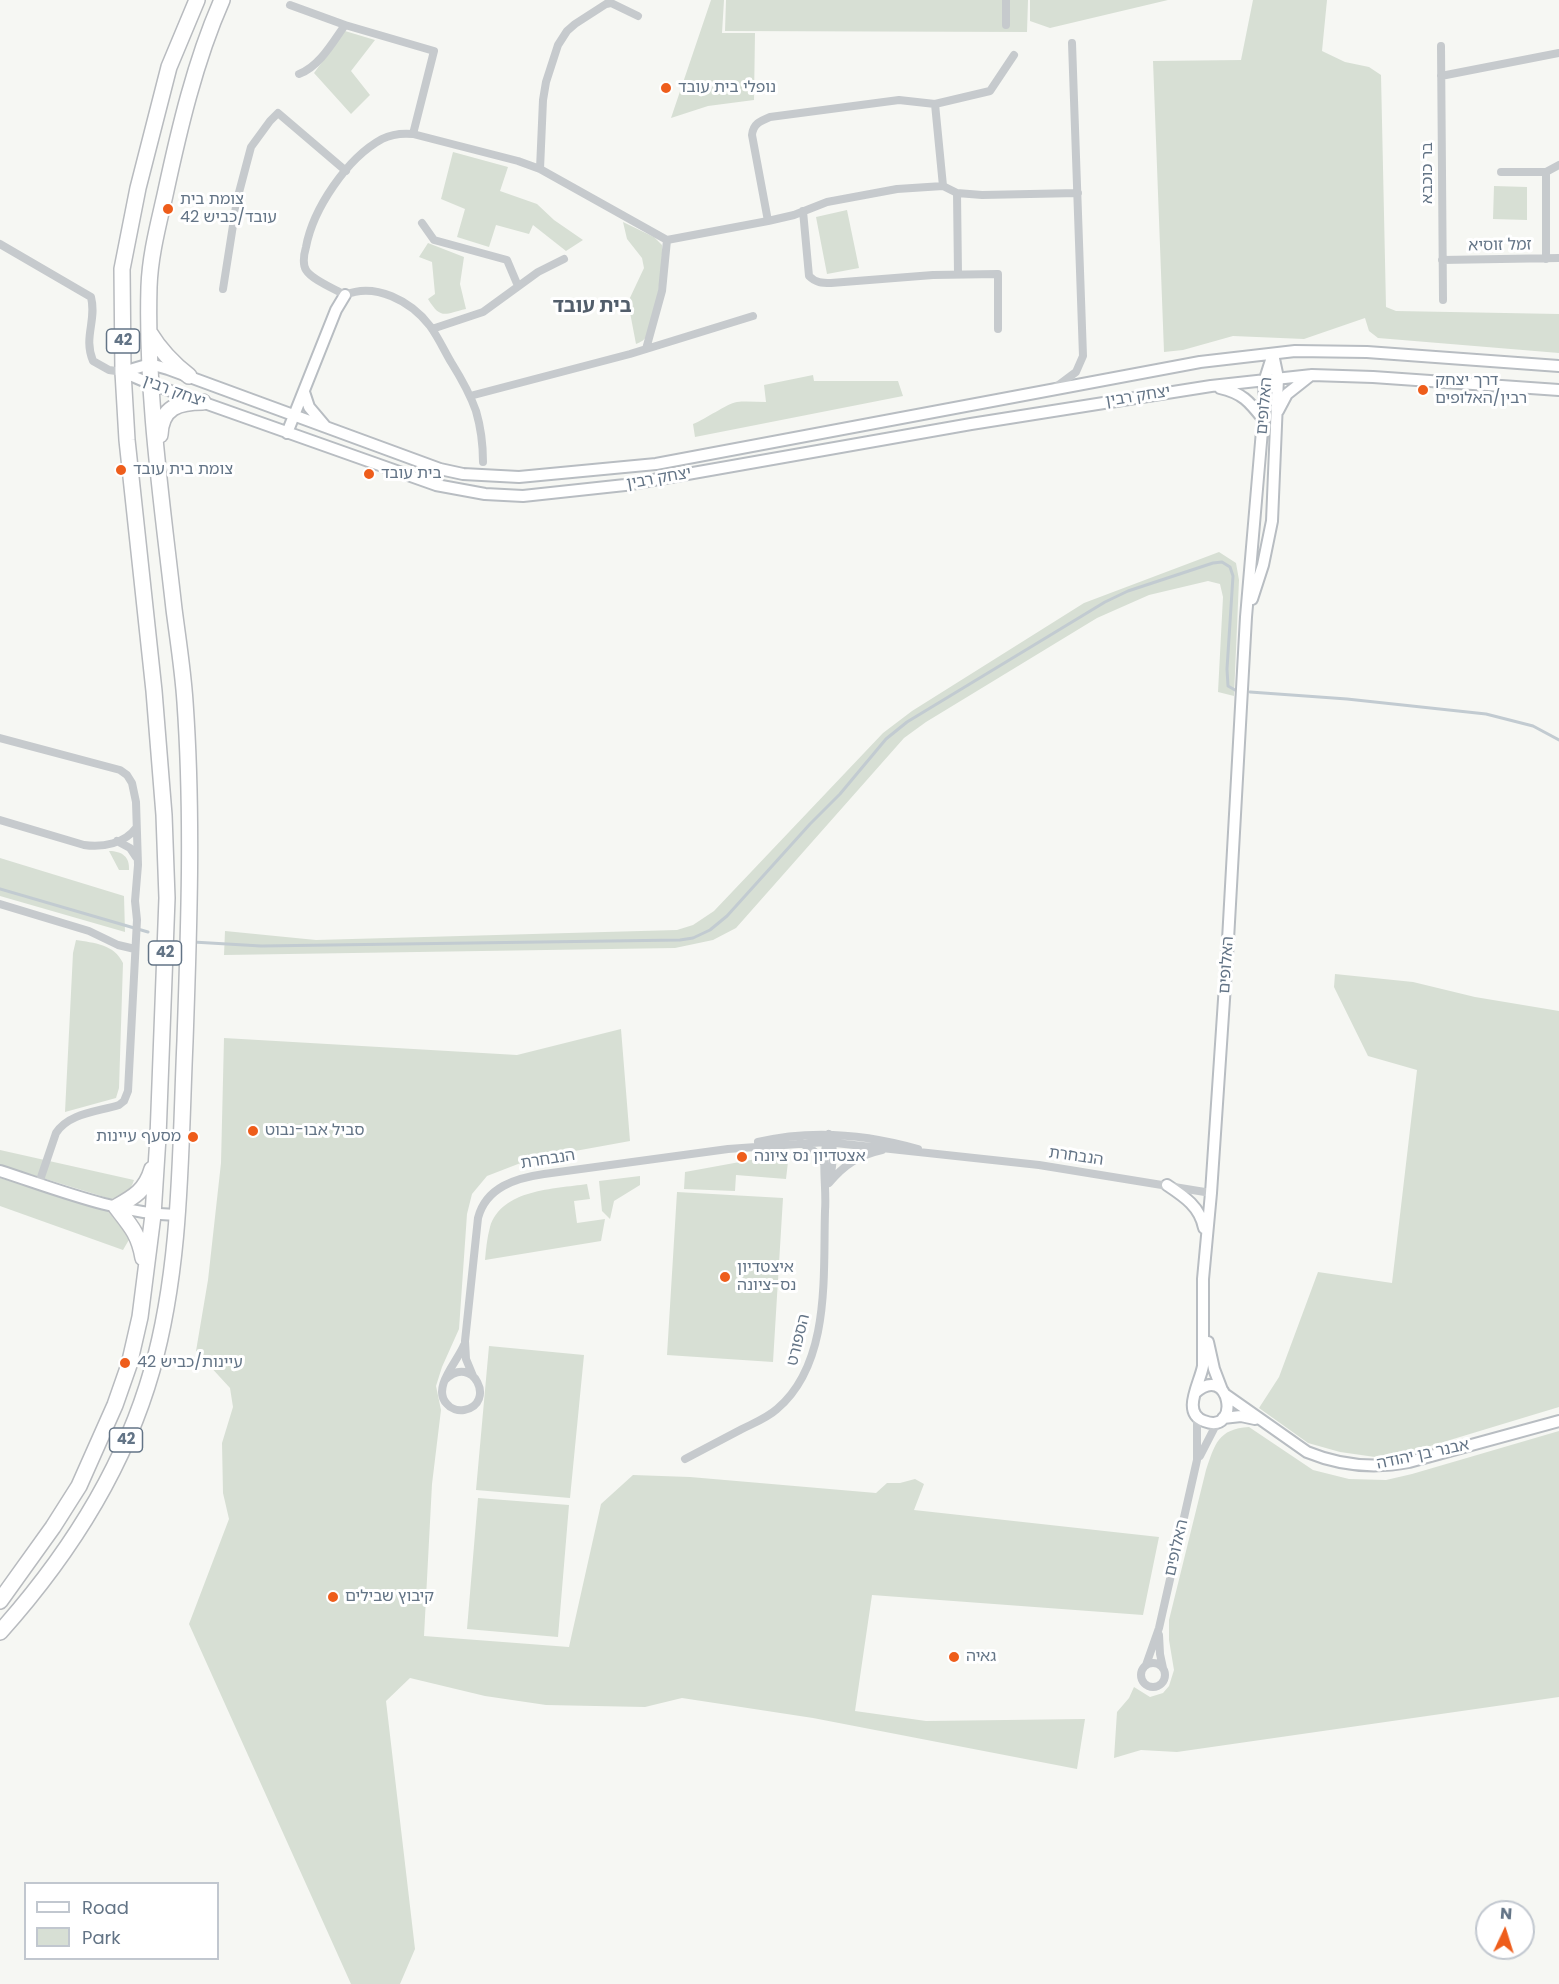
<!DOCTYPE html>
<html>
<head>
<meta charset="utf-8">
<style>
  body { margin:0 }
  #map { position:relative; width:1559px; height:1984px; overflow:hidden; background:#f6f7f3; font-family:Poppins,sans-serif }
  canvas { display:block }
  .legend { position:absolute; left:24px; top:1882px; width:195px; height:78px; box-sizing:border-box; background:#fff; border:2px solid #c1c7cf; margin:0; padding:8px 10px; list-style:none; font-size:18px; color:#637486 }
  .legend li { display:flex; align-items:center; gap:12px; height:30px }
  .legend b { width:30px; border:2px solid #c1c7cf }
  .north { position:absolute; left:1475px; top:1900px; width:60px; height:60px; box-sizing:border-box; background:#fff; border:2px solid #c1c7cf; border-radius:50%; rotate:4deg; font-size:16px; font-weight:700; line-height:24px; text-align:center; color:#637486 }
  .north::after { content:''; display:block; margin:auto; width:21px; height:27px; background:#ee5d1b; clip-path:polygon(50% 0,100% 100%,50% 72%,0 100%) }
</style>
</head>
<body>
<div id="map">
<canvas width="1559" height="1984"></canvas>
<ul class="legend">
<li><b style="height:8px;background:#fff"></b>Road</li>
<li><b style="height:16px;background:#d7dfd4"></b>Park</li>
</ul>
<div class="north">N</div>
</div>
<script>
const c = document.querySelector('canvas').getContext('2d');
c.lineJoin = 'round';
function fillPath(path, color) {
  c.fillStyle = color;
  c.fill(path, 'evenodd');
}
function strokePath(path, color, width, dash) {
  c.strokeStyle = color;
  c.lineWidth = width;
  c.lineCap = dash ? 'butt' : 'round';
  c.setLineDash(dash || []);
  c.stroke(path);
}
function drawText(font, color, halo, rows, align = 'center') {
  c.font = font + ' Poppins,"Noto Sans Hebrew",sans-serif';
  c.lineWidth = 6;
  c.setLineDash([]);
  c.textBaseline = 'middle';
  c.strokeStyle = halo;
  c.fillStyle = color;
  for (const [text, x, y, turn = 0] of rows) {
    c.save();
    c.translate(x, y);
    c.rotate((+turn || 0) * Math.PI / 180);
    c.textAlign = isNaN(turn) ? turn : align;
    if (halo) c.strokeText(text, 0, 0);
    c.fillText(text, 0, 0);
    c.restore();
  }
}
fillPath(new Path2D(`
  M711,0H724L722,33H755L754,100L708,106L671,118Z
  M726,0H1028L1027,32L725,31Z
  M1030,0H1168L1050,28L1030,21Z
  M1253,0H1327L1322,51L1345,62L1369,67L1381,75L1386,307L1396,311L1559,314V353L1378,338L1369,331L1365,318L1304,339L1233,336L1183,350L1164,352L1153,61L1241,60Z
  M345,31L375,40L351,71L370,95L351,114L314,73Z
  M453,152L508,167L500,191L537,204L554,220L583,240L566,251L533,225L529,234L496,225L489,247L457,237L465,209L441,199Z
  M1494,186L1527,187V220L1493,219Z
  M847,210L859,268L827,274L816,217Z
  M623,222L654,237L662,245C663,265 656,318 647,335C645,340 641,342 636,344L628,302L644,268L642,258L627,239Z
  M428,243L464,257L460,284L466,309C444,314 441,320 428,299L435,294L432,262L419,257Z
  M813,375L814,381H898L903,396L695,437L693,424C706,419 726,404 737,402C746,401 756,402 766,402L764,385Z
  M1219,552L1236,563L1239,580L1234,696L1218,692L1223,597L1220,584L1208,581L1149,595L1097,618L926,722L904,738L736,928L713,940L675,948L224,955L225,931L316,940L677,930L693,925L714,911L883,733L912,711L1084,603Z
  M109,851C122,851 130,857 129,870H119Z
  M0,858L124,896L125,932L0,896Z
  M76,940C94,943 114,944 123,963L119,1088L116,1098L65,1112L73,953Z
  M1335,974L1413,982L1475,997L1559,1011V1407L1417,1450L1375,1457L1340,1452L1308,1443L1259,1408L1279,1377L1318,1272L1392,1283L1417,1070L1368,1056L1334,987Z
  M621,1029L630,1141L531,1159L487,1176L472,1194L467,1214L459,1329L442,1367L436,1386L441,1410L432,1484L424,1636L569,1647L601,1504L633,1475L690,1477L876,1493L887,1483H900L915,1479L924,1484L914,1510L1159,1537L1143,1615L872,1595L855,1711L926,1721L1085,1719L1077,1769L813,1718L682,1698L645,1707L546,1705L485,1696L410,1678L386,1701L415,1949L400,1984H351L189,1624L229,1519L223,1493L222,1443L233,1407L230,1388L196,1351L208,1280L221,1163L224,1038L517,1055Z
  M0,1150L134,1180C130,1192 125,1196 111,1199L0,1165Z
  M789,1153L786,1179L736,1175L735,1191L684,1189L685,1172Z
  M640,1176V1185L614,1201L610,1219L602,1211L599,1181Z
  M0,1178L106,1209L130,1238L123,1250L0,1206Z
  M587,1184L590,1199L574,1201L577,1223L605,1219L601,1241L485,1260C486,1249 487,1238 490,1227C502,1189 554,1189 587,1184Z
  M677,1192L783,1198L773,1362L667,1355Z
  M489,1346L584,1355L570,1498L476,1490Z
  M1249,1427L1313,1470L1349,1479L1386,1480L1412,1474L1559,1431V1697L1177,1752L1141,1750L1114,1758L1117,1712L1129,1698L1134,1687L1150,1697L1163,1693L1169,1686L1174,1670L1169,1640V1620L1206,1470C1215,1444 1218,1429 1249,1427Z
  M478,1498L569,1505L558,1637L467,1629Z`), '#d7dfd4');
strokePath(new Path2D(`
  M1250,692L1347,699L1486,714L1533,726L1559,740
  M0,889L148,932
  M193,942L261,946L680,940L693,938L710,930L727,916L810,824L840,794L886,739L907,722L1105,602L1128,591L1213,563L1222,562L1230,567L1233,576L1227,669L1228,686L1235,690`), '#c2cbd1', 3);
const secondary = new Path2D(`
  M123,372L150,364L168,369L440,469L463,474L519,477L656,464L1200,362L1295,351L1367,352L1559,366
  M123,372L151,384L436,485L485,494L523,496L625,485L971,424L1211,386L1312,375L1373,377L1559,390
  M1220,388C1242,393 1249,401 1263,419
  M304,392L309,407L325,426
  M1278,411L1287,394L1311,375
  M287,433L336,310L345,295
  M1252,599L1263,565L1272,521L1278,378L1273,354
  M0,1171C56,1189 118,1214 177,1215
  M1167,1185C1185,1197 1200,1207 1204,1228
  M1208,1342L1214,1369L1222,1390
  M1195,1393C1230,1361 1242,1436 1204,1421C1181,1413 1200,1383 1203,1366V1279L1211,1193L1228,940L1246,617L1263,419L1265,379L1273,354
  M1226,1395L1307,1452C1341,1466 1373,1469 1409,1462L1559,1421
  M1223,1418L1241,1416L1255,1419`);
const highway = new Path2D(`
  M149,332C160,350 172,363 189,376
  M160,435C161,407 179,402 203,402
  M143,1258C139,1234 130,1225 116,1207C134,1197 146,1190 152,1169
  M0,1601L53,1527L79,1486L115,1405L129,1365L140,1317L153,1215L158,1137L167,898L164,815L154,691L127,440L123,372L122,269L138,188L169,67L197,0
  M0,1632C68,1556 124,1469 152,1370C182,1264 180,1151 185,1041C189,928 193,815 185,702C183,671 178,640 174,609C162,502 146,395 149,287C150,256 158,226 165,195C179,130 195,61 222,0`);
strokePath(secondary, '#b8bdc2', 14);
strokePath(highway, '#b8bbbf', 18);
strokePath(new Path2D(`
  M1006,0V25
  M290,5L345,25L434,51L413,134
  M1441,46L1443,300
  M299,74C319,67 333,42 345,25
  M1441,76L1559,53
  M935,104L943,186
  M540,169L543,100L546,82L558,45L567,31L575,24L606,4L611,3L638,16
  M1501,172H1546
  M957,193L958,274
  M803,211L809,276C816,283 822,283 831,283L933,275L998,274V329
  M768,221L752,135C753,124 760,121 770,117L899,100L935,104L990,91L1014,55
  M422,223L434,240L507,260L518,286
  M0,244L91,297C97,321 83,337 93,361L109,370L123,372
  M1546,259V172L1559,165
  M1442,260L1559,258
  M223,289L237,200L251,147L270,121L278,113L346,171
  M432,329L483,312L538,272L564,259
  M646,349L662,291L667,240
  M1056,387L1076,372L1083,356L1072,43
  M470,396L630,354L753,316
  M483,462C483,445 481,428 476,411C470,394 461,378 451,362C444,350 438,337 430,326C411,301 375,282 345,295C335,289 312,280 306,270C302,263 304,254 306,247C313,209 347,158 382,139C392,134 402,133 413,134L518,161L540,169L667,240L768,221L794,215L827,202L897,189L943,186L957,193L982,195L1078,193
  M0,738L120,770L127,775L132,783L136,802L138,865L135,901L137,920L128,1091L124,1101L119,1105C97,1112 69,1113 56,1133L39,1183
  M0,820L84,845C103,848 125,843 136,828
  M117,841L130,848L136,857
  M0,904L89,931L118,945L135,949
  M758,1142C812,1129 865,1134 918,1149
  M801,1143C812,1148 819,1154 825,1165
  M830,1180C832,1167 835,1152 831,1139
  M829,1183C844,1165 859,1155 882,1150
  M473,1376L466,1359L465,1341L478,1218C486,1187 516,1178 544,1174L728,1149L826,1142L1039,1165L1211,1193
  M445,1380C473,1352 497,1404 464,1410C458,1411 451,1409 447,1404C431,1388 458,1361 464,1345
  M1200,1456L1218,1421
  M685,1459C704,1449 723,1439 742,1429C754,1423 767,1418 777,1409C831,1363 823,1275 825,1211C827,1186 820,1158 829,1134
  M1159,1635L1160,1654L1163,1668
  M1141 1675a12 12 0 1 1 24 0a12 12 0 1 1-24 0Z
  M1146,1665L1159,1628L1197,1460V1417`), '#c6cacd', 8);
strokePath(secondary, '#fff', 10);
strokePath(highway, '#fff', 15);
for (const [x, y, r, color] of [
  [666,88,6,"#ee5d1b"],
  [168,209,6,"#ee5d1b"],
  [1423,390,6,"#ee5d1b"],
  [121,470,6,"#ee5d1b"],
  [369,474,6,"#ee5d1b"],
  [253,1131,6,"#ee5d1b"],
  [193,1137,6,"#ee5d1b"],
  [742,1157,6,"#ee5d1b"],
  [725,1277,6,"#ee5d1b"],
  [125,1363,6,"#ee5d1b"],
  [333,1597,6,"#ee5d1b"],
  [954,1657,6,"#ee5d1b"]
]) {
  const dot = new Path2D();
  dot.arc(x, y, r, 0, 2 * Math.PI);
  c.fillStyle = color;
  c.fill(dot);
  strokePath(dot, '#fff', 2);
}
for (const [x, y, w] of [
  [123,341,33],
  [165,953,33],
  [126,1440,33]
]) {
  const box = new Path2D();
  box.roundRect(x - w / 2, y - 12, w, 24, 4.5);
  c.fillStyle = '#fff';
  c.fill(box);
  strokePath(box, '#637486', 1.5);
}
drawText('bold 15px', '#637486', null, [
  ["42",123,341],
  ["42",165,953],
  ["42",126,1440]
]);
drawText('16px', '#637486', '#fff', [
  ["נופלי בית עובד",678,88],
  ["צומת בית",180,200],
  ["עובד/כביש 42",180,218],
  ["דרך יצחק",1435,381],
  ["רבין/האלופים",1435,399],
  ["צומת בית עובד",133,470],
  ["בית עובד",381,474],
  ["סביל אבו-נבוט",265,1131],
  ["מסעף עיינות",181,1137,"right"],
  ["אצטדיון נס ציונה",754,1157],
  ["איצטדיון",737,1268],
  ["נס-ציונה",737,1286],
  ["עיינות/כביש 42",137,1363],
  ["קיבוץ שבילים",345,1597],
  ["גאיה",966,1657]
], 'left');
drawText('16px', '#637486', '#fff', [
  ["בר כוכבא",1428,173,-90],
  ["זמל זוסיא",1500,246,-1],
  ["יצחק רבין",174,392,20],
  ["יצחק רבין",1138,397,-9],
  ["האלופים",1265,406,-85],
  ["יצחק רבין",659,479,-10],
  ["האלופים",1227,965,-86],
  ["הנבחרת",1076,1157,8],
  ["הנבחרת",548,1160,-9],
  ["הספורט",799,1340,-76],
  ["אבנר בן יהודה",1423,1455,-12],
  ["האלופים",1177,1548,-77]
]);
drawText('bold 20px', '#525e6b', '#fff', [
  ["בית עובד",592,307]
]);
</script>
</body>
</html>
